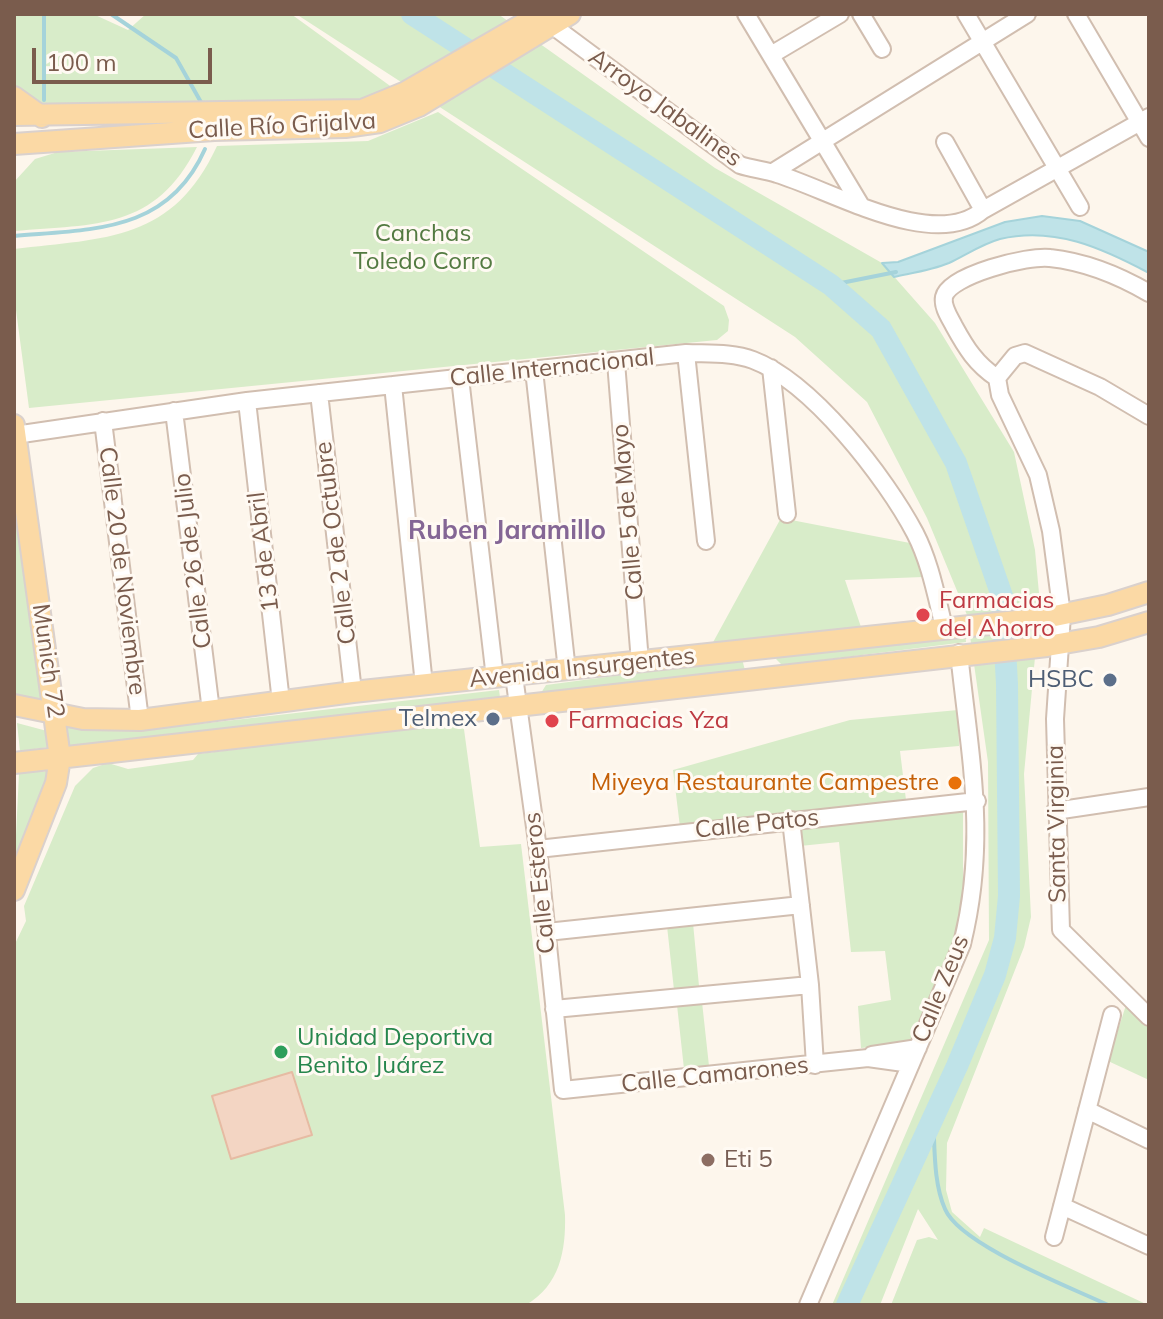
<!DOCTYPE html>
<html>
<head>
<meta charset="utf-8">
<style>
  body { margin:0 }
  #map { position:relative; width:1163px; height:1319px; overflow:hidden; background:#fdf6ec; font-family:Mulish,sans-serif }
  canvas { display:block }
  .frame { position:absolute; inset:0; border:16px solid #7a5c4d; pointer-events:none }
  .scale { position:absolute; left:32px; top:48px; width:180px; height:36px; box-sizing:border-box; border:4px solid #7a5c4d; border-top:0; padding-left:10px; font-size:24px; line-height:28px; white-space:nowrap; color:#7a5c4d; -webkit-text-stroke:6px #fffaf3; paint-order:stroke }
</style>
</head>
<body>
<div id="map">
<canvas width="1163" height="1319"></canvas>
<div class="frame"></div>
<div class="scale">100 m</div>
</div>
<script>
const c = document.querySelector('canvas').getContext('2d');
c.lineJoin = 'round';
function fillPath(path, color) {
  c.fillStyle = color;
  c.fill(path, 'evenodd');
}
function strokePath(path, color, width, dash) {
  c.strokeStyle = color;
  c.lineWidth = width;
  c.lineCap = dash ? 'butt' : 'round';
  c.setLineDash(dash || []);
  c.stroke(path);
}
function drawText(font, color, halo, rows, align = 'center') {
  c.font = font + ' Mulish,sans-serif';
  c.lineWidth = 6;
  c.setLineDash([]);
  c.textBaseline = 'middle';
  c.strokeStyle = halo;
  c.fillStyle = color;
  for (const [text, x, y, turn = 0] of rows) {
    c.save();
    c.translate(x, y);
    c.rotate((+turn || 0) * Math.PI / 180);
    c.textAlign = isNaN(turn) ? turn : align;
    if (halo) c.strokeText(text, 0, 0);
    c.fillText(text, 0, 0);
    c.restore();
  }
}
fillPath(new Path2D(`
  M14,14H93L128,30L146,14H291L393,88L349,102L52,111L14,85Z
  M296,14H498L715,168L882,263L935,323L1014,452L1035,550L1040,604L1024,774L1031,917L1024,947L947,1143L946,1190L952,1212L980,1237L984,1228L1148,1305H891L917,1240L929,1237L938,1240L918,1209L880,1305H832L989,940L988,762L967,615L927,518L867,402L795,337Z
  M438,112L724,306L729,320L728,331L717,340L29,408L14,295V249C107,238 173,241 217,146L368,141Z
  M197,147C155,230 97,224 14,231V182L35,159L58,152Z
  M14,466L51,707L14,701Z
  M781,518L915,544L923,577L845,580L861,627L711,646Z
  M965,632L966,642L782,665L776,659L781,652Z
  M742,659L746,674L541,693L546,685Z
  M499,690L501,704L69,750L67,727L137,731Z
  M958,710L959,746L900,751L906,800L680,827L673,770L850,720Z
  M463,722L480,847L521,844L565,1215C566,1250 560,1285 526,1305H14V946L26,921L24,906L75,786L93,768L108,763L128,769L193,760L198,754Z
  M17,723L47,731L49,747L20,751Z
  M52,771L14,877L19,773Z
  M963,812V901L954,943L913,1043L861,1048L858,1006L891,1000L885,951L851,952L839,842L800,846L796,825Z
  M693,923L699,986L674,990L667,926Z
  M702,1002L709,1066L684,1069L677,1005Z
  M1127,1002L1149,1023V1080L1108,1061Z`), '#d8ecc9');
const water = new Path2D(`
  M1042,216L1080,221L1149,252V273C1102,248 1054,226 1000,239C982,244 966,255 949,263C932,270 912,273 894,277L882,263L898,262L1005,222Z`);
fillPath(water, '#bfe3e8');
strokePath(water, '#a5d3da', 2);
strokePath(new Path2D(`
  M44,14V100
  M111,14L176,58L202,104
  M14,236C93,229 168,233 205,149
  M831,285L896,272
  M933,1117C935,1146 933,1182 945,1209C960,1245 1070,1287 1108,1305`), '#a5d3da', 4);
strokePath(new Path2D(`
  M412,14L831,285L881,329L956,463L1002,596L1007,684L1009,896L1005,938L995,975L957,1066L847,1305`), '#bfe3e8', 22);
const building = new Path2D(`
  M292,1072L312,1135L231,1159L212,1096Z`);
fillPath(building, '#f3d5c3');
strokePath(building, '#e6bba3', 2);
const minor = new Path2D(`
  M746,14L860,204
  M861,14L882,49
  M966,14L1080,207
  M1076,14L1149,138
  M545,20L740,165C752,169 765,170 777,174C831,190 934,252 983,210L1149,117
  M771,55L840,14
  M945,142L983,210
  M773,172L1027,14
  M1149,293C1118,275 1087,262 1050,258C1029,255 949,275 944,297C942,307 950,318 954,326C966,348 976,364 997,378L1000,395L1038,475L1051,531L1062,615L1055,719L1061,930L1149,1017
  M686,353L706,541
  M616,362L640,662
  M771,368L787,514
  M534,370L567,671
  M460,378L495,678
  M997,378L1015,356L1025,353L1100,387L1149,416
  M393,385L424,685
  M319,393L353,692
  M247,401L281,702
  M174,411L211,711
  M103,421L140,720
  M15,435L247,401L686,353C708,354 732,352 753,360C812,382 886,478 915,533C930,562 936,595 944,627
  M514,676L538,849L563,1090L868,1058L911,1064
  M1055,811L1149,797
  M791,820L810,985L815,1065
  M538,849L977,801
  M547,932L801,905
  M554,1009L810,985
  M872,1055L918,1048
  M1087,1110L1149,1140
  M1062,1206L1149,1246
  M1054,1237L1112,1015
  M808,1305L962,944C988,839 970,758 959,653`);
const major = new Path2D(`
  M14,97L42,117
  M14,115L362,110L406,92L541,14
  M14,144L214,130L345,127L380,122L419,106L570,14
  M14,425L60,758L56,783L14,890
  M14,705L83,719L140,720L353,692L1045,618L1108,605L1149,592
  M14,763L1047,646L1099,637L1149,622`);
strokePath(minor, '#d1beb0', 20);
strokePath(major, '#dad1cd', 24);
strokePath(minor, '#fff', 16);
strokePath(major, '#fbd9a5', 20);
for (const [x, y, r, color] of [
  [923,615,8,"#e0444e"],
  [1110,680,8,"#5c6f8a"],
  [493,719,8,"#5c6f8a"],
  [552,721,8,"#e0444e"],
  [955,783,8,"#e8710a"],
  [281,1052,8,"#2e9e5b"],
  [708,1160,8,"#8d6e63"]
]) {
  const dot = new Path2D();
  dot.arc(x, y, r, 0, 2 * Math.PI);
  c.fillStyle = color;
  c.fill(dot);
  strokePath(dot, '#fffaf3', 3);
}
drawText('24px', '#7a5c4d', '#fffaf3', [
  ["Arroyo Jabalines",665,108,36],
  ["Calle Río Grijalva",282,126,-3],
  ["Calle Internacional",552,368,-6],
  ["Calle 5 de Mayo",628,512,-95],
  ["Calle 2 de Octubre",336,543,-97],
  ["13 de Abril",264,552,-97],
  ["Calle 26 de Julio",193,561,-97],
  ["Calle 20 de Noviembre",122,571,83],
  ["Munich 72",48,661,82],
  ["Avenida Insurgentes",582,668,-6],
  ["Calle Patos",757,824,-6],
  ["Santa Virginia",1057,824,-91],
  ["Calle Esteros",540,883,-96],
  ["Calle Zeus",941,989,-68],
  ["Calle Camarones",715,1075,-6]
]);
drawText('24px', '#537a41', '#fffaf3', [
  ["Canchas",423,234],
  ["Toledo Corro",423,262]
]);
drawText('24px', '#be3a42', '#fffaf3', [
  ["Farmacias",939,601],
  ["del Ahorro",939,629],
  ["Farmacias Yza",568,721]
], 'left');
drawText('24px', '#4e5e75', '#fffaf3', [
  ["HSBC",1094,680],
  ["Telmex",477,719]
], 'right');
drawText('24px', '#c56008', '#fffaf3', [
  ["Miyeya Restaurante Campestre",939,783]
], 'right');
drawText('24px', '#27864d', '#fffaf3', [
  ["Unidad Deportiva",297,1038],
  ["Benito Juárez",297,1066]
], 'left');
drawText('24px', '#785e54', '#fffaf3', [
  ["Eti 5",724,1160]
], 'left');
drawText('bold 26px', '#846695', '#fffaf3', [
  ["Ruben Jaramillo",507,531]
]);
</script>
</body>
</html>
